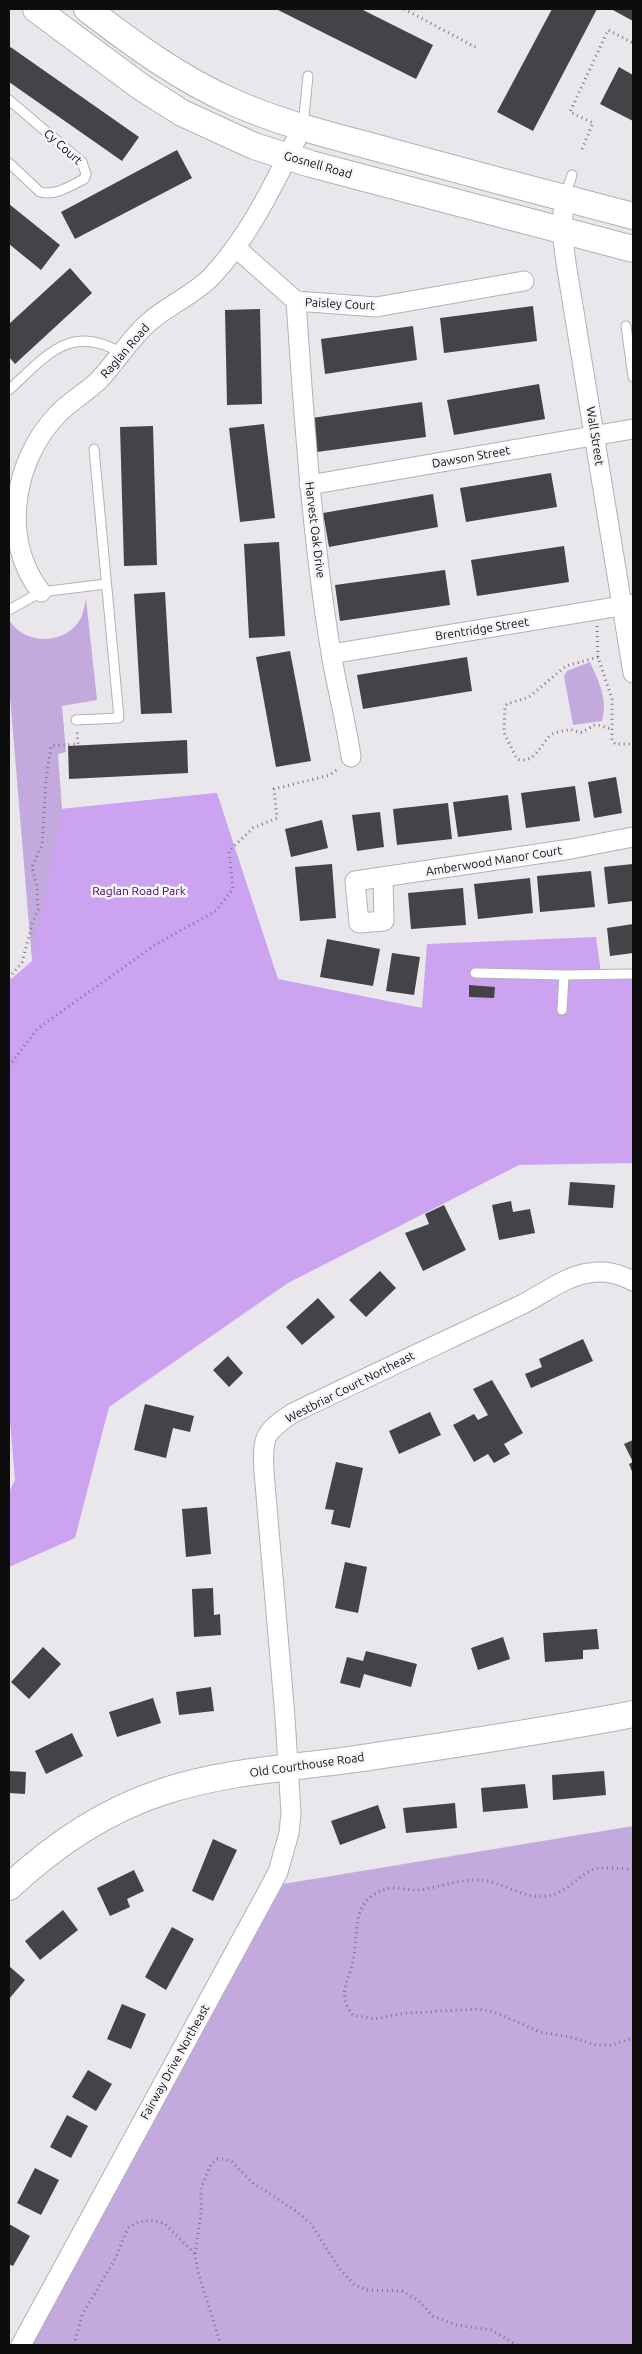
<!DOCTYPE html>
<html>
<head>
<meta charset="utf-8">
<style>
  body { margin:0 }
  #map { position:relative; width:642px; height:2354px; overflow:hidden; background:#eae7ec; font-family:Ubuntu,sans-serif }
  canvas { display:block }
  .frame { position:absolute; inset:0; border:10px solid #0d0d0e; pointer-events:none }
</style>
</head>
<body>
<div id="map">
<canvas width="642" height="2354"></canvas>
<div class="frame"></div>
</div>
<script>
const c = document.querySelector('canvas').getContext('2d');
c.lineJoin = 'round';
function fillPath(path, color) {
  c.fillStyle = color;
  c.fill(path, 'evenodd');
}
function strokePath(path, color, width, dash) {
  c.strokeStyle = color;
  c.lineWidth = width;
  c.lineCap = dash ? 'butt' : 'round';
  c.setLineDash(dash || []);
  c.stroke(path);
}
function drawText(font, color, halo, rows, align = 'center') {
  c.font = font + ' Ubuntu,sans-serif';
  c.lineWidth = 5;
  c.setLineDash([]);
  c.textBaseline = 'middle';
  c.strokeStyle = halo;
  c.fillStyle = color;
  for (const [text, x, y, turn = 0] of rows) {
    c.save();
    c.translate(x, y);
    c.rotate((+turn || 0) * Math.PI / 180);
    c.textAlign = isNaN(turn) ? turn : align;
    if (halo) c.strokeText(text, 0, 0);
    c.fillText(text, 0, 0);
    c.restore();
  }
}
fillPath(new Path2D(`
  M86,599L97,700L62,706L66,752L58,754L62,809L217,793L32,961L9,684V620C23,643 59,646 77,624C83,617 84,608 86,599Z
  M590,662C599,682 608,699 602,721L573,725L564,676L567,671Z
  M633,1826V2345H21L271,1886Z`), '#c3a9dd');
fillPath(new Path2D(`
  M217,793L278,979L422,1008L427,944L596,937L602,980L633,975V1163L519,1165L288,1283L109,1407L75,1538L9,1567V1492L15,1480L9,1409V981L32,961L62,809Z`), '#cba3f0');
fillPath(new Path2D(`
  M276,9H361L433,45L416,79Z
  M552,9H597L533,131L497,112Z
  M611,9H633V21Z
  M9,46L139,137L122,161L9,82Z
  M619,67L633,75V121L600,104Z
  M177,150L192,178L75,239L61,212Z
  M9,204L60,245L41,270L9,244Z
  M70,268L92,293L15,364L9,357V324Z
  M533,306L537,341L444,353L440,318Z
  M260,309L262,404L227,405L225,310Z
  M413,326L417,360L325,374L321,339Z
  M539,384L545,419L454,435L447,400Z
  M422,402L426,437L317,452L312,418Z
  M264,424L275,518L240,522L229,428Z
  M153,426L157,565L124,566L120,427Z
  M551,473L557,507L466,522L460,488Z
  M433,494L438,527L329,547L323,513Z
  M279,542L285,636L249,638L244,544Z
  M564,546L569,582L477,596L471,560Z
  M445,570L450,605L340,621L335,585Z
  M165,592L172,713L141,714L134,594Z
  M290,651L311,761L276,767L256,657Z
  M467,657L472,691L363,709L357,675Z
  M187,740L188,773L69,779L68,746Z
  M616,777L622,813L594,818L588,782Z
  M575,786L580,821L526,828L521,793Z
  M508,795L512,830L458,837L453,802Z
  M448,803L452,839L397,845L393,809Z
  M380,812L384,847L357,851L352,815Z
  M322,820L328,848L291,857L285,829Z
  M332,864L336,918L300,921L295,867Z
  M633,864V901L608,904L604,867Z
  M591,871L595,907L540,912L537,876Z
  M530,878L533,913L478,919L474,884Z
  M463,888L466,925L411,929L408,893Z
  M633,924V953L610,956L607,928Z
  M327,939L380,949L373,986L320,977Z
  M392,953L420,957L414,995L386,991Z
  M469,985L495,987L494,998L469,997Z
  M570,1182L615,1185L613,1208L568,1205Z
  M511,1201L513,1212L530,1209L535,1233L499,1240L492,1205Z
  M444,1205L466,1250L423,1271L405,1233L429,1224L425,1214Z
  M380,1271L396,1288L366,1317L349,1300Z
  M318,1298L335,1317L302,1345L286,1327Z
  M583,1339L593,1361L531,1388L525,1374L542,1367L539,1359Z
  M228,1356L243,1373L229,1387L213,1370Z
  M492,1380L523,1433L504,1444L510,1454L494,1463L488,1454L474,1462L453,1425L474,1414L478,1420L488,1415L473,1389Z
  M145,1404L194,1416L190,1432L173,1428L166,1458L134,1450Z
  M430,1412L441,1435L399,1454L389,1431Z
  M633,1440V1474L629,1464L633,1462L624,1444Z
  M336,1462L363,1468L350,1528L331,1524L334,1510L325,1509Z
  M207,1507L211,1554L186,1557L182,1509Z
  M345,1562L367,1567L358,1613L335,1608Z
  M213,1588L214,1615L220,1614L221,1635L194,1637L192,1589Z
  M597,1629L599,1649L583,1650V1659L545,1662L543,1633Z
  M503,1637L510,1659L478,1670L471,1648Z
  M43,1647L61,1664L29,1699L11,1682Z
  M366,1651L417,1664L411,1687L364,1674L360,1688L340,1683L347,1657L363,1661Z
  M211,1687L214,1711L179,1715L176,1692Z
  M153,1698L161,1723L117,1737L109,1712Z
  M72,1733L83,1756L46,1774L35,1751Z
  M9,1771L26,1772L25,1794L9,1793Z
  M604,1771L606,1795L553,1800L552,1775Z
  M525,1784L528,1808L483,1812L481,1788Z
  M455,1803L457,1828L406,1833L403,1808Z
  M378,1805L386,1828L340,1845L331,1821Z
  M213,1839L237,1850L213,1901L192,1891Z
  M134,1870L144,1891L127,1899L130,1907L110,1916L97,1888Z
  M63,1910L78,1930L40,1960L25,1941Z
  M172,1927L194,1939L166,1990L145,1977Z
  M9,1966L25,1980L9,1999Z
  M122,2004L146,2014L131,2049L107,2039Z
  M88,2070L112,2084L96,2111L72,2097Z
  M67,2115L88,2126L71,2158L50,2147Z
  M35,2168L59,2180L41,2215L17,2203Z
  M9,2224L30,2236L13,2266L9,2264Z`), '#454347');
const lane = new Path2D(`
  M9,100L82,162L86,174L84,179C70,186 56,196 40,192L9,163
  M303,126L308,76
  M565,196L572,175
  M626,326L633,377
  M9,390C45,357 70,322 121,353
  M9,610L41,592L106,584
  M76,720L119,718L94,449
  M475,973L564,975
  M562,1010L564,975L633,974`);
const street = new Path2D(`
  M564,198L562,230L566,263L633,673
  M235,247L296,301L376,307L524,281
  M296,301C304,419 312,537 331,653C337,688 346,722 351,757
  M309,485L633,429
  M41,592C0,541 13,460 58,414C70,401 86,393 99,380C116,362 129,340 148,323C168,305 194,295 212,276C252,233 276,179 302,128
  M331,654L633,604
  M383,878L384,921L359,923L355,881L571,849L633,837
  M21,2345L269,1889L278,1872L289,1833L291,1813L285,1717L264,1472C262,1437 264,1432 293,1413C369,1376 445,1341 521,1305C542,1295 565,1276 589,1273C606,1270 619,1274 633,1281`);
const secondary = new Path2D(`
  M36,9L141,87L182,113L254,146L311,164L633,249
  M87,9C133,44 180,79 233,102C284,125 338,137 392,152C472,174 553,195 633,216
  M9,1887C53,1846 104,1811 162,1792C224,1771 292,1768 356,1759C449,1745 542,1732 633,1714`);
strokePath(lane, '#b3b1b5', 11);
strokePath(street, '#b3b1b5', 21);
strokePath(secondary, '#b3b1b5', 28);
strokePath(new Path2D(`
  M404,9L477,48
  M582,149L593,123L570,112L608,30L633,43
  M597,626L598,657L612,699V740L615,744H633
  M598,657L566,666L529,697L507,704L505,706L504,733L517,759C535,765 540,744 551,735C556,731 563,732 570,729L580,733C598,725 589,722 611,729
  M9,978L22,962L33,921L38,910L37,887L32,867L42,845L46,780L51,746L78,744L77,731
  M9,1066L37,1029L158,943L216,911L233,889L229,851L253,828L277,818L274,789L330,775L339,768
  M633,1869C624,1869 599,1866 592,1870C577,1877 564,1895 546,1896C522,1899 503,1882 480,1880C460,1879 440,1887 420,1890C410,1891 396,1886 386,1889C353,1899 358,1927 354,1955C352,1979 334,1992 353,2015L375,2019L407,2013L478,2009L497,2013L540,2032L570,2037L596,2045H611L633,2038
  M74,2345L82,2315L114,2261L128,2228L138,2222L150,2220L164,2223L195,2254
  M221,2345L198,2272L195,2254L201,2214V2188L211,2164L217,2159H224L232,2162L253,2183L296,2211L311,2224L341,2271L354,2284L366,2290L402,2291L418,2300L433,2316L456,2325L491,2330L517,2345`), '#7a797c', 3, [1, 4]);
strokePath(lane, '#fff', 9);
strokePath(street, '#fff', 19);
strokePath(secondary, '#fff', 26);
drawText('12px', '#0d0d0e', '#f7f5f9', [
  ["Cy Court",63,147,42],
  ["Gosnell Road",318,165,16],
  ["Paisley Court",340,304,3],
  ["Raglan Road",125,351,-49],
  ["Wall Street",595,436,81],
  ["Dawson Street",471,457,-10],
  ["Harvest Oak Drive",315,530,83],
  ["Brentridge Street",482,629,-9],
  ["Amberwood Manor Court",494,861,-9],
  ["Westbriar Court Northeast",350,1387,-27],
  ["Old Courthouse Road",307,1765,-8],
  ["Fairway Drive Northeast",175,2062,-61]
]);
drawText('12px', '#3d015e', '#f7f5f9', [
  ["Raglan Road Park",139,891]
]);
</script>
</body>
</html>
